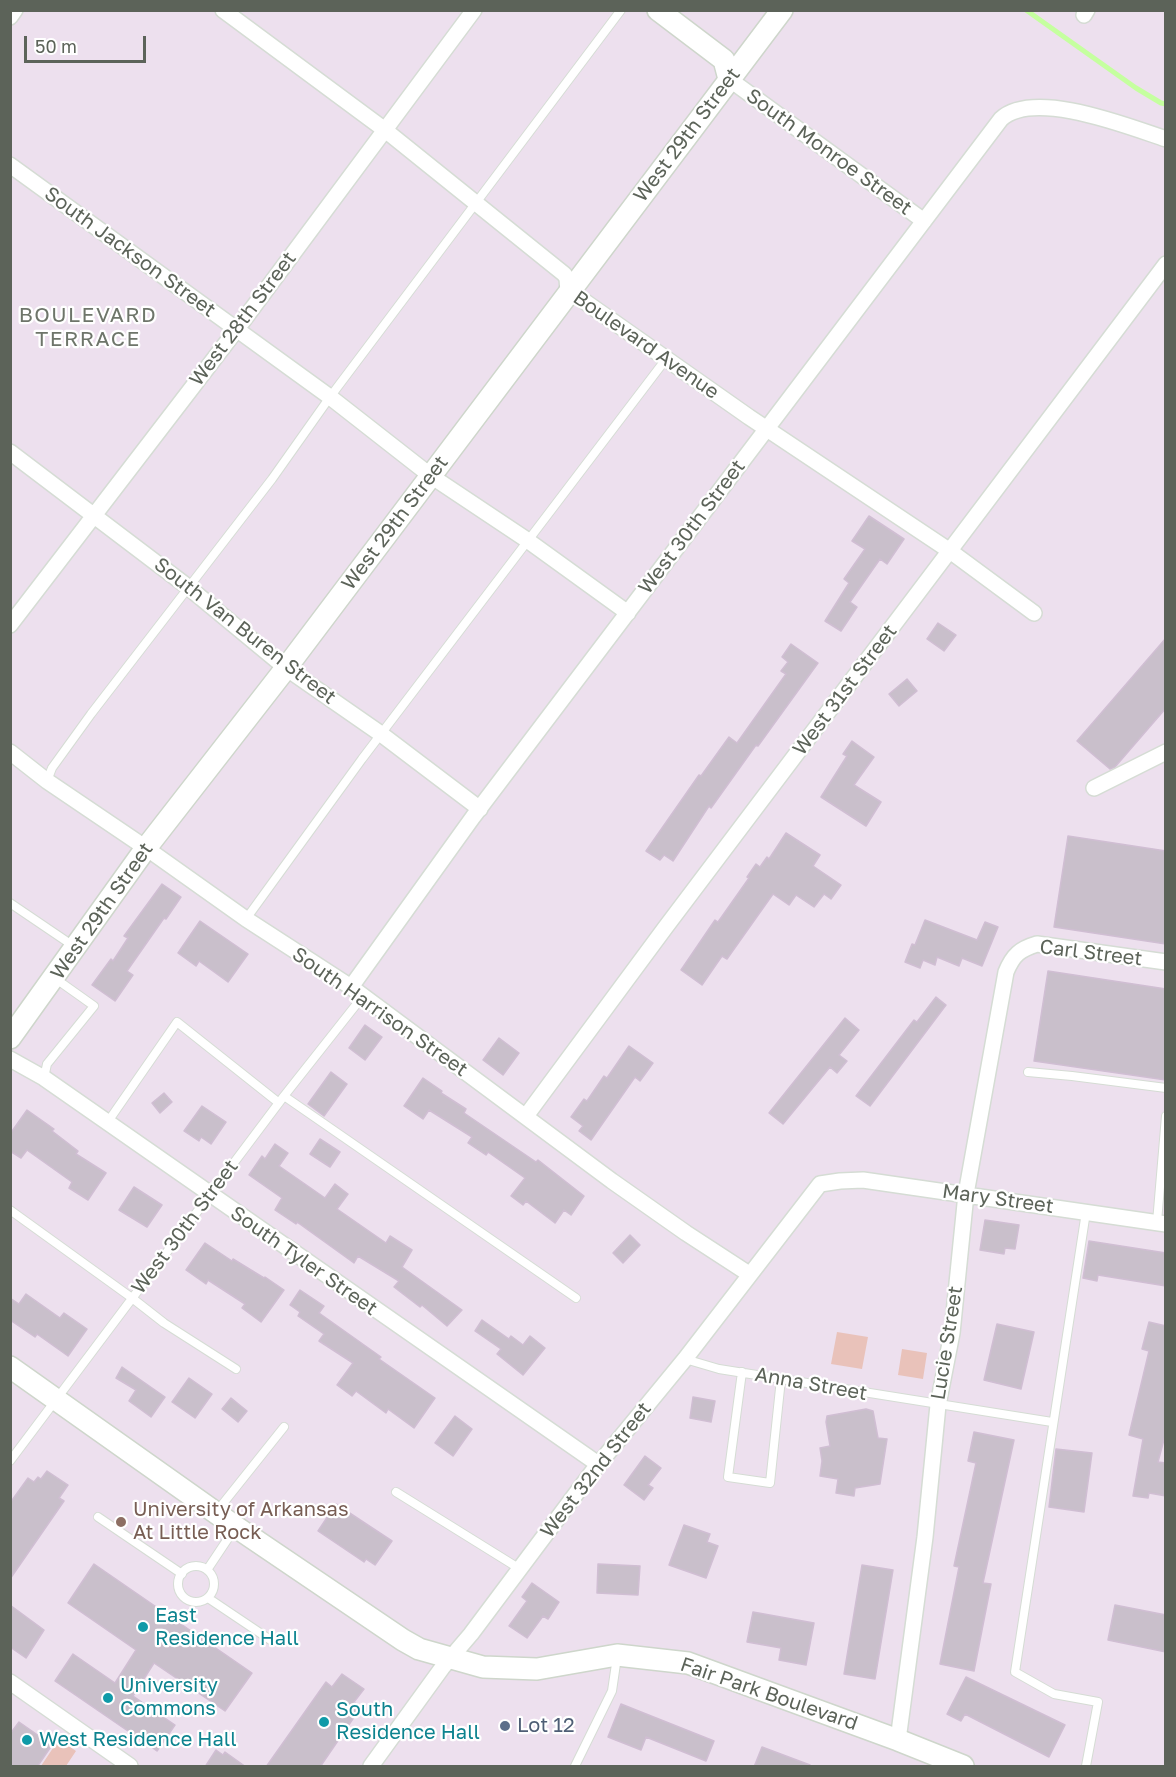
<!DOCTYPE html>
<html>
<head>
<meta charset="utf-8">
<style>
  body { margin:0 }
  #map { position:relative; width:1176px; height:1777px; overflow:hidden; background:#ede0ee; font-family:"Golos Text",sans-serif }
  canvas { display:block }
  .frame { position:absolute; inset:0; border:12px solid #5c6359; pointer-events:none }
  .scale { position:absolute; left:24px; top:36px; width:122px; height:27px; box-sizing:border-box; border:3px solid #5c6359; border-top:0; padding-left:8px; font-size:18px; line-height:21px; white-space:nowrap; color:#5c6359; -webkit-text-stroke:4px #fff; paint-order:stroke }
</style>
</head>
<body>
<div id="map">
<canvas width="1176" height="1777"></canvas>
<div class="frame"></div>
<div class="scale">50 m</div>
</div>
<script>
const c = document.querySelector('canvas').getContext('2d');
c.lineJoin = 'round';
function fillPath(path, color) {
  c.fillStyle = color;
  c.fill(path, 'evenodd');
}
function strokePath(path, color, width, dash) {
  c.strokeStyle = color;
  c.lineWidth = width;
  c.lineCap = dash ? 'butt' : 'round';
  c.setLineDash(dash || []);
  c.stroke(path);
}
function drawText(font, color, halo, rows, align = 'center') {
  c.font = font + ' "Golos Text",sans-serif';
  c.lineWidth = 4.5;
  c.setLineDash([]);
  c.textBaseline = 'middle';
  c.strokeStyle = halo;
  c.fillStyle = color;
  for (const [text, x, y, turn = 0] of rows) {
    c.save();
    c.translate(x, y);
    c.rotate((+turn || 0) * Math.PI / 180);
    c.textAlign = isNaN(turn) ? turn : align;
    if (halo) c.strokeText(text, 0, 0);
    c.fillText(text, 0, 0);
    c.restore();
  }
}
fillPath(new Path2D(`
  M837,1332L868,1337L862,1369L831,1364Z
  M902,1349L927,1353L923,1379L898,1375Z
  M59,1739L76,1751L66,1766H41Z`), '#e9c2ba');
strokePath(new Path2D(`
  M1026,10L1136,88L1161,103L1166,104`), '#c5ff9f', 5);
const building = new Path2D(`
  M869,516L904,539L887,564L880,559L850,602L857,607L841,631L825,621L849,583L844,579L865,549L852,541Z
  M938,623L956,635L944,651L927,639Z
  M1166,638V708L1115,767L1110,769L1077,741Z
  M791,644L818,663L758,746L756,745L711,808L709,806L673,861L664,855L660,860L646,851L699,775L701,776L729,737L737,743L786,674L781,671L788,662L782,657Z
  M907,679L917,691L899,706L889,694Z
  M852,741L874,757L854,785L881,802L866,826L821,797L847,756L843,754Z
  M786,833L820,855L813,866L841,885L831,899L824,894L814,907L796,895L789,905L773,894L727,959L722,956L702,985L681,970L715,920L718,922L749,878L747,877L756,864L760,867L767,857L769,859Z
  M1068,836L1166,851V944L1054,927Z
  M162,884L181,897L166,919L164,918L127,971L133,975L115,1001L92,985L111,959L113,961L128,938L124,936Z
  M925,920L977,940L985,922L998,927L982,966L962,958L959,966L937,957L935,965L923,960L920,968L905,962L912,944L915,945Z
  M200,921L248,954L228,982L199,961L196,966L178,953Z
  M1048,971L1166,989V1080L1034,1061Z
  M936,997L946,1005L870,1106L856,1096L914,1020L917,1022Z
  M845,1018L859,1030L839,1055L847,1061L837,1073L830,1067L783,1124L769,1113Z
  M365,1025L382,1037L365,1060L349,1048Z
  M499,1038L519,1053L503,1075L483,1060Z
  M629,1046L653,1063L640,1081L635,1077L591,1140L579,1131L583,1126L571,1117L584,1099L587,1101L604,1076L607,1078Z
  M331,1072L347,1084L324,1116L308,1104Z
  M423,1078L442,1091L441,1093L466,1109L464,1113L536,1162L538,1160L584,1196L571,1215L564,1210L555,1223L526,1201L523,1205L511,1196L525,1178L488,1152L486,1155L468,1143L472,1137L429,1110L423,1119L404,1106Z
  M164,1093L172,1102L160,1113L152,1103Z
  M202,1106L226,1122L211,1144L201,1137L199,1141L184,1131Z
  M27,1110L54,1129L52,1131L78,1151L76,1154L106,1173L88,1200L69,1188L72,1182L27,1150L21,1158L10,1151V1134Z
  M320,1139L340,1152L330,1167L310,1154Z
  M275,1144L288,1153L279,1166L325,1198L335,1184L348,1194L337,1209L386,1243L390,1236L412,1250L402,1267L462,1310L447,1326L422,1305L420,1307L394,1287L399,1281L358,1256L354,1263L297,1222L296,1224L275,1210L282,1198L249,1175L262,1156L265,1159Z
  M134,1187L162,1205L147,1227L119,1210Z
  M985,1220L1019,1225L1015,1249L1005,1248L1004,1254L980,1250Z
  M630,1235L640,1245L623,1263L613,1253Z
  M1089,1241L1166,1253V1286L1098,1275L1097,1281L1083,1278Z
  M205,1243L232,1261L233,1259L264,1278L265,1277L284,1290L261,1322L242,1308L245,1304L208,1280L206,1284L186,1270Z
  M300,1290L324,1306L319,1313L381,1357L379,1359L435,1398L414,1428L388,1409L386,1413L356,1391L352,1396L337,1385L353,1363L319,1341L324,1334L298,1316L300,1312L290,1305Z
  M26,1294L60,1318L64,1313L87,1329L68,1356L37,1334L35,1337L10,1320V1298L19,1304Z
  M482,1320L509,1339L511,1336L523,1345L530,1336L545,1348L523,1375L497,1354L501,1349L475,1331Z
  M1149,1322L1166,1326V1432L1158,1462L1166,1463V1496L1149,1493L1148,1498L1133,1496L1143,1439L1129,1435L1149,1351L1142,1349Z
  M997,1324L1034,1332L1021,1389L984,1380Z
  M122,1367L165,1397L151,1417L129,1401L136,1390L116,1378Z
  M189,1378L212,1394L195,1418L172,1402Z
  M693,1397L715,1401L711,1422L690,1418Z
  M231,1398L247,1411L238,1422L222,1409Z
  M866,1409L873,1411L878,1438L887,1439L880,1484L855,1488L854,1496L836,1493L838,1479L820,1476L822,1461L820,1448L830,1446L826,1422L827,1416Z
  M455,1416L472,1429L453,1456L435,1443Z
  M974,1432L1014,1440L983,1583L991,1584L974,1671L940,1664L959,1567L954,1566L976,1463L968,1461Z
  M1056,1449L1092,1453L1084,1512L1049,1507Z
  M645,1456L661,1468L648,1485L653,1488L644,1500L624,1485Z
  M47,1471L68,1485L59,1498L64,1501L10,1579V1503L28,1478L34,1482L38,1477L41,1479Z
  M336,1504L392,1541L375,1565L366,1559L364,1562L318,1531Z
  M684,1525L710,1534L707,1542L718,1546L706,1578L669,1565Z
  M94,1564L252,1673L225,1711L154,1663L133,1696L175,1725L157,1751L55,1681L73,1654L115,1683L136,1650L68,1603Z
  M598,1564L640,1566L638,1595L597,1593Z
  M862,1565L893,1570L875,1679L844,1674Z
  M532,1583L559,1602L548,1619L543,1616L527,1638L509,1626L527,1601L522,1597Z
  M10,1605L44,1630L26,1658L10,1647Z
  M1115,1605L1166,1615V1652L1108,1640Z
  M753,1612L814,1623L806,1665L779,1660L781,1648L747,1642Z
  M342,1674L364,1689L354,1702L361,1707L320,1767H266L326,1682L332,1687Z
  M966,1677L1065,1725L1049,1757L965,1714L961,1721L947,1714Z
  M621,1704L714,1741L706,1761L646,1737L641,1750L608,1737Z
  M19,1722L52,1745L37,1767H10V1734Z
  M762,1747L810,1765V1767H754Z
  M216,1750L223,1755L225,1752L246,1767H205Z`);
fillPath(building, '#c9bfcb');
strokePath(building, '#d0bed3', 1.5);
const lane = new Path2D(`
  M47,781L52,768L91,714L272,479L330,397L621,10
  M10,903L69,943L72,948
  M246,919L362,759L666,359
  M1028,1072L1072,1076L1166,1088
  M44,1078L47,1064L94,1006L56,979
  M284,1096L576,1298
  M107,1123L177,1022L279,1103
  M10,1210L132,1298L164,1323L236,1369
  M1086,1212L1015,1672L1054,1694L1098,1702L1086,1766
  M1157,1222L1166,1116
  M685,1359L719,1369L1052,1422
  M742,1372L728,1477L770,1483L781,1379
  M10,1461L284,1096L363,996
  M396,1492L520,1569
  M217,1511L284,1427
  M98,1517L182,1574
  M178 1584a18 18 0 1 1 36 0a18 18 0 1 1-36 0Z
  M207,1570L235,1528
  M208,1598L272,1641
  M575,1766L612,1691L617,1657`);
const street = new Path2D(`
  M223,10L385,130L564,274L567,278L568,293L574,294L749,417L950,551L1034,613
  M1084,15L1087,10
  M10,17L15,10
  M729,79L924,221
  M10,165L330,397L431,476L527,540L628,613
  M10,452L188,587L286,668L381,734L480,809
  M10,625L237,329L474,10
  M10,752L47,781L146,848L246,919L351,987L612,1181L686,1233L749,1274
  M1094,788L1166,752
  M351,987L473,817L1001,119C1034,89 1127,126 1166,139
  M10,1059L44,1078L598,1464
  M526,1116L665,928L1166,264
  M10,1682L130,1766
  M898,1740L925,1537L938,1405L952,1333L966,1194L1006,972C1013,955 1020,949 1037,944L1166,962
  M371,1766L442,1668L471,1634L593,1471L685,1359L820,1184L840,1181L863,1180L1166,1224`);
const secondary = new Path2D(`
  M658,10L724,60L729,79
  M10,1038L146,848L286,668L782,10
  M10,1367L236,1527L403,1640L419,1649L483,1667L537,1669L617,1655L688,1663L898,1740L963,1766`);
strokePath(lane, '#d5dcd4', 10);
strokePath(street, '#d5dcd4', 18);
strokePath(secondary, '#ced6cb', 24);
strokePath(lane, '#fff', 8);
strokePath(street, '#fff', 15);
strokePath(secondary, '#fff', 21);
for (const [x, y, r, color] of [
  [121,1522,6,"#8d6e63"],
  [143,1627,6,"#0f9aa8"],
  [108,1698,6,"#0f9aa8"],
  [324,1722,6,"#0f9aa8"],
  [505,1726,6,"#5c6f8a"],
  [27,1740,6,"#0f9aa8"]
]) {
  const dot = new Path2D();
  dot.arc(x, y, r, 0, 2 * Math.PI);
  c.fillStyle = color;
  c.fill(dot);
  strokePath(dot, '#fff', 2);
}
drawText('20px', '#5c6359', '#fff', [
  ["West 29th Street",687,135,-53],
  ["South Monroe Street",829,152,36],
  ["South Jackson Street",130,252,36],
  ["West 28th Street",243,319,-53],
  ["Boulevard Avenue",646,345,35],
  ["West 29th Street",395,523,-53],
  ["West 30th Street",692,527,-53],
  ["South Van Buren Street",245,631,38],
  ["West 31st Street",845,690,-53],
  ["West 29th Street",102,911,-55],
  ["Carl Street",1091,953,7],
  ["South Harrison Street",380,1012,35],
  ["Mary Street",998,1199,8],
  ["West 30th Street",185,1227,-53],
  ["South Tyler Street",304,1261,35],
  ["Lucie Street",947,1343,-81],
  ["Anna Street",811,1384,10],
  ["West 32nd Street",596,1470,-52],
  ["Fair Park Boulevard",769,1694,19]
]);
drawText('20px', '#785e54', '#fff', [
  ["University of Arkansas",133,1510],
  ["At Little Rock",133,1533]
], 'left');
drawText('20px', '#0d838f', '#fff', [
  ["East",155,1616],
  ["Residence Hall",155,1639],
  ["University",120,1686],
  ["Commons",120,1709],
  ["South",336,1710],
  ["Residence Hall",336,1733],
  ["West Residence Hall",39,1740]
], 'left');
drawText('20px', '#4e5e75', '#fff', [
  ["Lot 12",517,1726]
], 'left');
c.letterSpacing = '1.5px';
drawText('21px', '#6e756a', '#fff', [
  ["BOULEVARD",88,315],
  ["TERRACE",88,339]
]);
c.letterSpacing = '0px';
</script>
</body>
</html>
